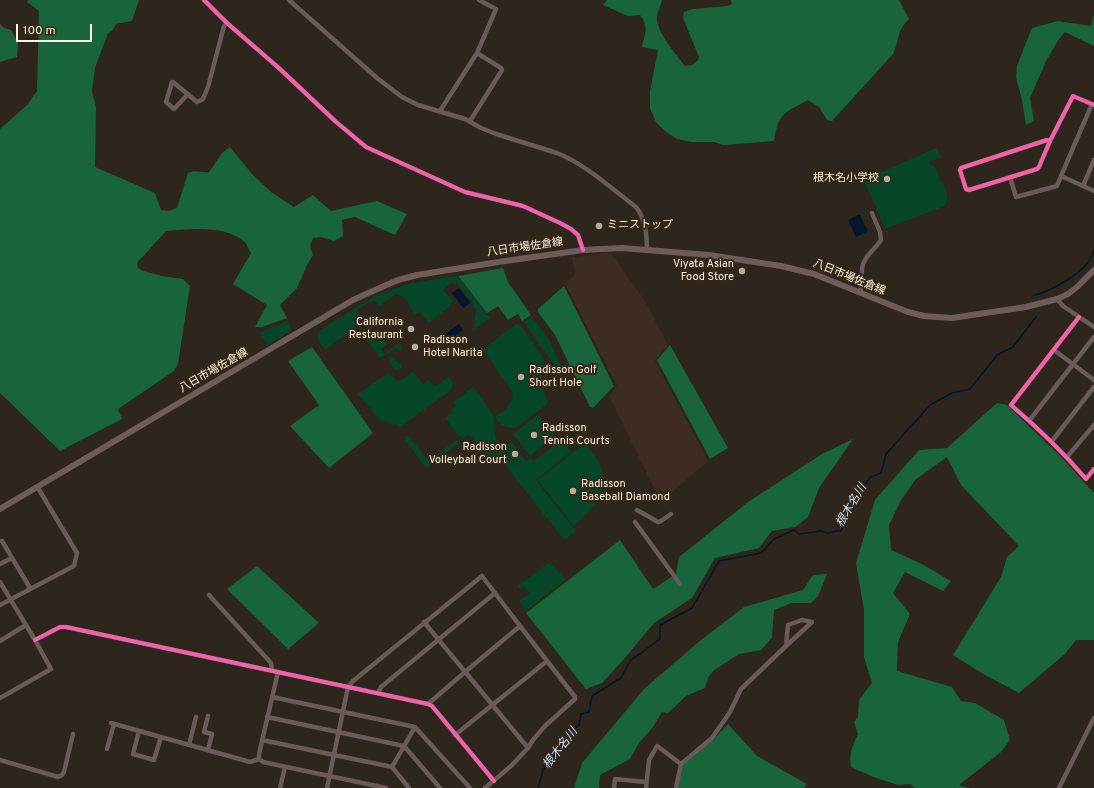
<!DOCTYPE html>
<html>
<head>
<meta charset="utf-8">
<style>
  body { margin:0 }
  #map { position:relative; width:1094px; height:788px; overflow:hidden; background:#2e261c; font-family:Overpass,sans-serif }
  canvas { display:block }
  .scale { position:absolute; left:16px; top:24px; width:76px; height:18px; box-sizing:border-box; border:2px solid #fbf2e7; border-top:0; padding-left:5px; font-size:12px; line-height:14px; white-space:nowrap; color:#fbf2e7; -webkit-text-stroke:3px #352715; paint-order:stroke }
</style>
</head>
<body>
<div id="map">
<canvas width="1094" height="788"></canvas>
<div class="scale">100 m</div>
</div>
<script>
const c = document.querySelector('canvas').getContext('2d');
c.lineJoin = 'round';
function fillPath(path, color) {
  c.fillStyle = color;
  c.fill(path, 'evenodd');
}
function strokePath(path, color, width, dash) {
  c.strokeStyle = color;
  c.lineWidth = width;
  c.lineCap = dash ? 'butt' : 'round';
  c.setLineDash(dash || []);
  c.stroke(path);
}
function drawText(font, color, halo, rows, align = 'center') {
  c.font = font + ' Overpass,"Noto Sans JP",sans-serif';
  c.lineWidth = 4;
  c.setLineDash([]);
  c.textBaseline = 'middle';
  c.strokeStyle = halo;
  c.fillStyle = color;
  for (const [text, x, y, turn = 0] of rows) {
    c.save();
    c.translate(x, y);
    c.rotate((+turn || 0) * Math.PI / 180);
    c.textAlign = isNaN(turn) ? turn : align;
    if (halo) c.strokeText(text, 0, 0);
    c.fillText(text, 0, 0);
    c.restore();
  }
}
fillPath(new Path2D(`
  M611,253L645,301L668,345L655,361L708,461L661,502L609,396L617,386L565,284L575,274L572,257Z`), '#3c2c23');
fillPath(new Path2D(`
  M936,148L941,157L930,162L929,164L935,167L940,180L944,184L947,195V200L945,206L885,229L864,180Z
  M457,276L490,318L473,330L476,310L473,306L474,305L457,283L454,285L452,282L443,290L448,296L450,295L454,301L449,305L450,306L429,323L420,312L415,315L404,297L396,294L379,306L374,300L357,309L360,315L354,319L356,324L354,329L325,350C321,344 316,338 319,331C344,315 369,297 397,288C416,281 437,279 457,276Z
  M532,317L549,340L564,372H559L524,322Z
  M287,321L292,330L268,345L259,333Z
  M372,323L374,326L369,329L378,341L383,338L388,344L381,349L384,354L399,343L402,349L400,351V350L395,349L380,358L363,335L366,328Z
  M516,324L521,326L544,359C544,364 541,369 541,374C540,384 545,393 548,402L546,405L516,427L512,428C505,427 496,424 496,416C505,410 515,403 512,391L484,351V349Z
  M390,357H394L401,366V368L400,370H395L389,362Z
  M413,372L423,384L429,380L434,387L449,377C453,382 455,385 450,391L400,427L395,424L381,421L358,394L389,373C400,386 401,381 413,372Z
  M473,387L494,416L495,438L518,468V467L503,448L511,441L526,461L531,458L534,461L561,440L571,452L536,480L576,531L564,540L499,457L491,462L469,434L462,439L459,435H458L445,418L452,413L450,410L456,406L453,402Z
  M538,415L555,436L530,456L513,434Z
  M408,435L428,461L458,439L461,442L426,468L404,438Z
  M585,443C589,449 595,455 598,461C613,490 594,508 574,526L537,480Z
  M550,562H551L565,580L526,611L519,601L530,593L524,586L520,589L517,586Z`), '#064628');
fillPath(new Path2D(`
  M28,0H139L132,21L116,24L112,31L108,33L95,68L92,92L96,107L95,167L155,193L161,210L169,211L177,208L188,173C196,169 200,173 209,172L222,153L230,147L253,175L271,192L294,207L313,195L331,211L377,201L407,214L395,235L355,217L342,220L343,236L334,241L321,237L313,238L310,246L313,255L307,265L297,288L280,305L287,318L262,327H255L267,305L233,284L251,253C249,250 247,245 245,242C225,225 190,229 166,231L137,263L138,268L143,271L162,276L183,279L190,286L178,364L174,371L118,409L122,419L60,451L0,393V129L27,105L37,91L39,11L27,2Z
  M607,0H662C661,6 657,12 657,18C656,31 677,56 685,66L692,65L698,60L699,57L683,18L684,12L693,9L728,6L732,4L731,0H899L909,19C896,31 900,40 893,54L832,121L827,120L819,107L808,100C783,114 779,112 774,141L723,145L714,142H691L677,139L666,132L656,122L650,108V91L658,50L642,47C645,33 649,27 640,15L628,16L603,5Z
  M1094,14V46L1065,32L1059,39L1046,61L1030,98L1034,121L1026,125L1022,100L1016,77L1017,66L1032,28L1058,21L1091,26Z
  M0,24L4,28L11,30L18,43L17,57L0,62Z
  M503,268L508,282L531,315L522,321L518,314L508,320L498,306L487,313L458,276Z
  M564,286L614,386L593,408L590,407L555,335L538,312V309Z
  M670,345L728,448L710,459L657,360Z
  M312,347L373,433L329,468L290,426L319,405L288,361Z
  M997,403L1007,405L1061,457L1094,493V640H1076L1065,654L1019,693L985,675L953,655L1001,577L1007,557L1019,546L961,485L947,457L915,480L900,502L889,525L891,550L922,564L951,581L943,591L905,572L893,593L910,614L898,642L897,671L952,687L961,701L975,703L1004,720L1010,740L1001,752L959,785L969,788H915L910,784L898,785L871,776L851,767C849,753 852,747 858,734L854,722L858,717L859,700L872,683L864,657V610L856,563L875,500L919,450L947,448Z
  M853,439L819,488L808,517L795,527L772,531L759,548L715,558L692,598L654,623L624,659L602,683L586,689L526,613L620,540L653,589L676,574L679,557L748,502L822,454Z
  M257,566L319,623L288,649L227,589Z
  M827,574L818,596L811,603H791L774,610L772,638L761,650L739,654L713,671L708,678L705,688L686,696L668,713L662,712L653,727L639,743L630,759L600,775L599,788H574L582,763L644,689L701,640L744,607L803,590L813,575Z
  M728,724L757,756L807,784L804,788H678L683,765L714,739Z`), '#17643d');
fillPath(new Path2D(`
  M858,215H860L868,231L856,237L848,220Z
  M459,288L470,303L463,308L452,293Z
  M459,324L463,330L448,341L444,335Z`), '#04172f');
strokePath(new Path2D(`
  M1032,296C1051,291 1090,271 1094,250
  M538,788L543,770L552,758L569,741L572,731L579,725L581,714L589,712L592,696L621,678L630,661L660,639V625L692,608L719,561L761,553L774,539L794,530L799,534L821,531L828,533L836,531H841L846,521V517L870,477L881,473L886,454L930,405L952,393L970,389L997,355L1013,347L1036,317`), '#04172f', 1.5);
strokePath(new Path2D(`
  M204,0L227,23L280,69L335,121L366,147L465,192L523,206L560,223L571,229L578,235L583,250
  M289,0L377,78L402,97L418,105L465,119L481,128L496,134L557,153C585,164 612,189 636,207C645,218 647,236 647,250
  M188,94L174,109L166,102L172,82H173L197,102L203,99L208,87L224,26L227,23
  M440,111L477,53L496,9L479,0
  M470,121L502,70L501,68L477,53
  M1050,141L1047,140L961,168L960,170L966,189L969,190L1037,169L1039,167L1050,141L1073,96L1094,105
  M1061,176L1094,191
  M1010,177L1016,197L1057,186L1061,176L1092,104
  M1083,186L1094,160
  M860,293C864,281 860,273 863,264C867,254 876,248 881,240L880,232L872,213
  M1057,299L1063,306L1094,327
  M1079,317L1011,405C1038,428 1063,452 1086,479L1094,469
  M1054,350L1094,380
  M1029,421L1094,337
  M1052,441L1094,387
  M1067,457L1094,425
  M637,510L658,522L661,521L671,514
  M635,522L680,584
  M2,541L30,588
  M0,564L12,558
  M0,582L35,640L51,669L0,698
  M209,595L271,663L272,671
  M0,605L74,566L77,553L38,488
  M802,620L812,622L786,646L788,625Z
  M424,622L528,748
  M35,640L60,627H66L428,704L432,706L494,781
  M0,641L26,625
  M278,672L259,754V759L263,762L386,788
  M378,693L381,687L495,593
  M272,697L415,727L470,788
  M428,704L465,672L520,626L575,697V699L545,726L533,740L528,748L511,766L485,788
  M208,716L204,732L212,734L208,750
  M267,717L404,746L440,788
  M111,723L250,762L259,759
  M139,731L133,754L154,760L161,737
  M455,735L547,661
  M262,740L392,767
  M189,745L196,717
  M107,749L114,724
  M0,760L58,777L62,775L64,772L73,734
  M280,788L285,767
  M327,788L348,687L353,681L482,576L520,626
  M409,788L392,767L415,727
  M614,788L615,779L646,782
  M646,788L649,760L657,746L681,764
  M676,788L681,764L712,738L730,712L741,689L786,646
  M1059,788L1094,718`), '#6a5a58', 4.5);
strokePath(new Path2D(`
  M0,509L353,300L384,286L398,280L417,275L505,261L583,250L622,248L709,255L781,266L814,274L908,312L924,316L952,318L1026,307L1057,299L1068,294L1077,287L1094,270`), '#6e5c58', 6);
strokePath(new Path2D(`
  M204,0L227,23L280,69L335,121L366,147L465,192L523,206L560,223L571,229L578,235L583,250
  M1050,141L1047,140L961,168L960,170L966,189L969,190L1037,169L1039,167L1050,141L1073,96L1094,105
  M1079,317L1011,405C1038,428 1063,452 1086,479L1094,469
  M35,640L60,627H66L428,704L432,706L494,781`), '#f560ab', 4);
for (const [x, y, r, color] of [
  [887,179,4,"#b3aba0"],
  [599,226,4,"#b3aba0"],
  [742,271,4,"#b3aba0"],
  [411,329,4,"#b3aba0"],
  [415,347,4,"#b3aba0"],
  [521,377,4,"#b3aba0"],
  [534,435,4,"#b3aba0"],
  [515,454,4,"#b3aba0"],
  [573,491,4,"#b3aba0"]
]) {
  const dot = new Path2D();
  dot.arc(x, y, r, 0, 2 * Math.PI);
  c.fillStyle = color;
  c.fill(dot);
  strokePath(dot, '#352715', 1.5);
}
drawText('11px', '#fbf2e7', '#352715', [
  ["根木名小学校",879,179,"right"],
  ["ミニストップ",607,226],
  ["Viyata Asian",734,265,"right"],
  ["Food Store",734,278,"right"],
  ["California",403,323,"right"],
  ["Restaurant",403,336,"right"],
  ["Radisson",423,341],
  ["Hotel Narita",423,354],
  ["Radisson Golf",529,371],
  ["Short Hole",529,384],
  ["Radisson",542,429],
  ["Tennis Courts",542,442],
  ["Radisson",507,448,"right"],
  ["Volleyball Court",507,461,"right"],
  ["Radisson",581,485],
  ["Baseball Diamond",581,498]
], 'left');
drawText('11px', '#fbf2e7', '#352715', [
  ["八日市場佐倉線",525,248,-8],
  ["八日市場佐倉線",849,278,22],
  ["八日市場佐倉線",214,371,-30]
]);
drawText('italic 12px', '#c1ddfe', '#352715', [
  ["根木名川",852,506,-59],
  ["根木名川",561,749,-52]
]);
</script>
</body>
</html>
